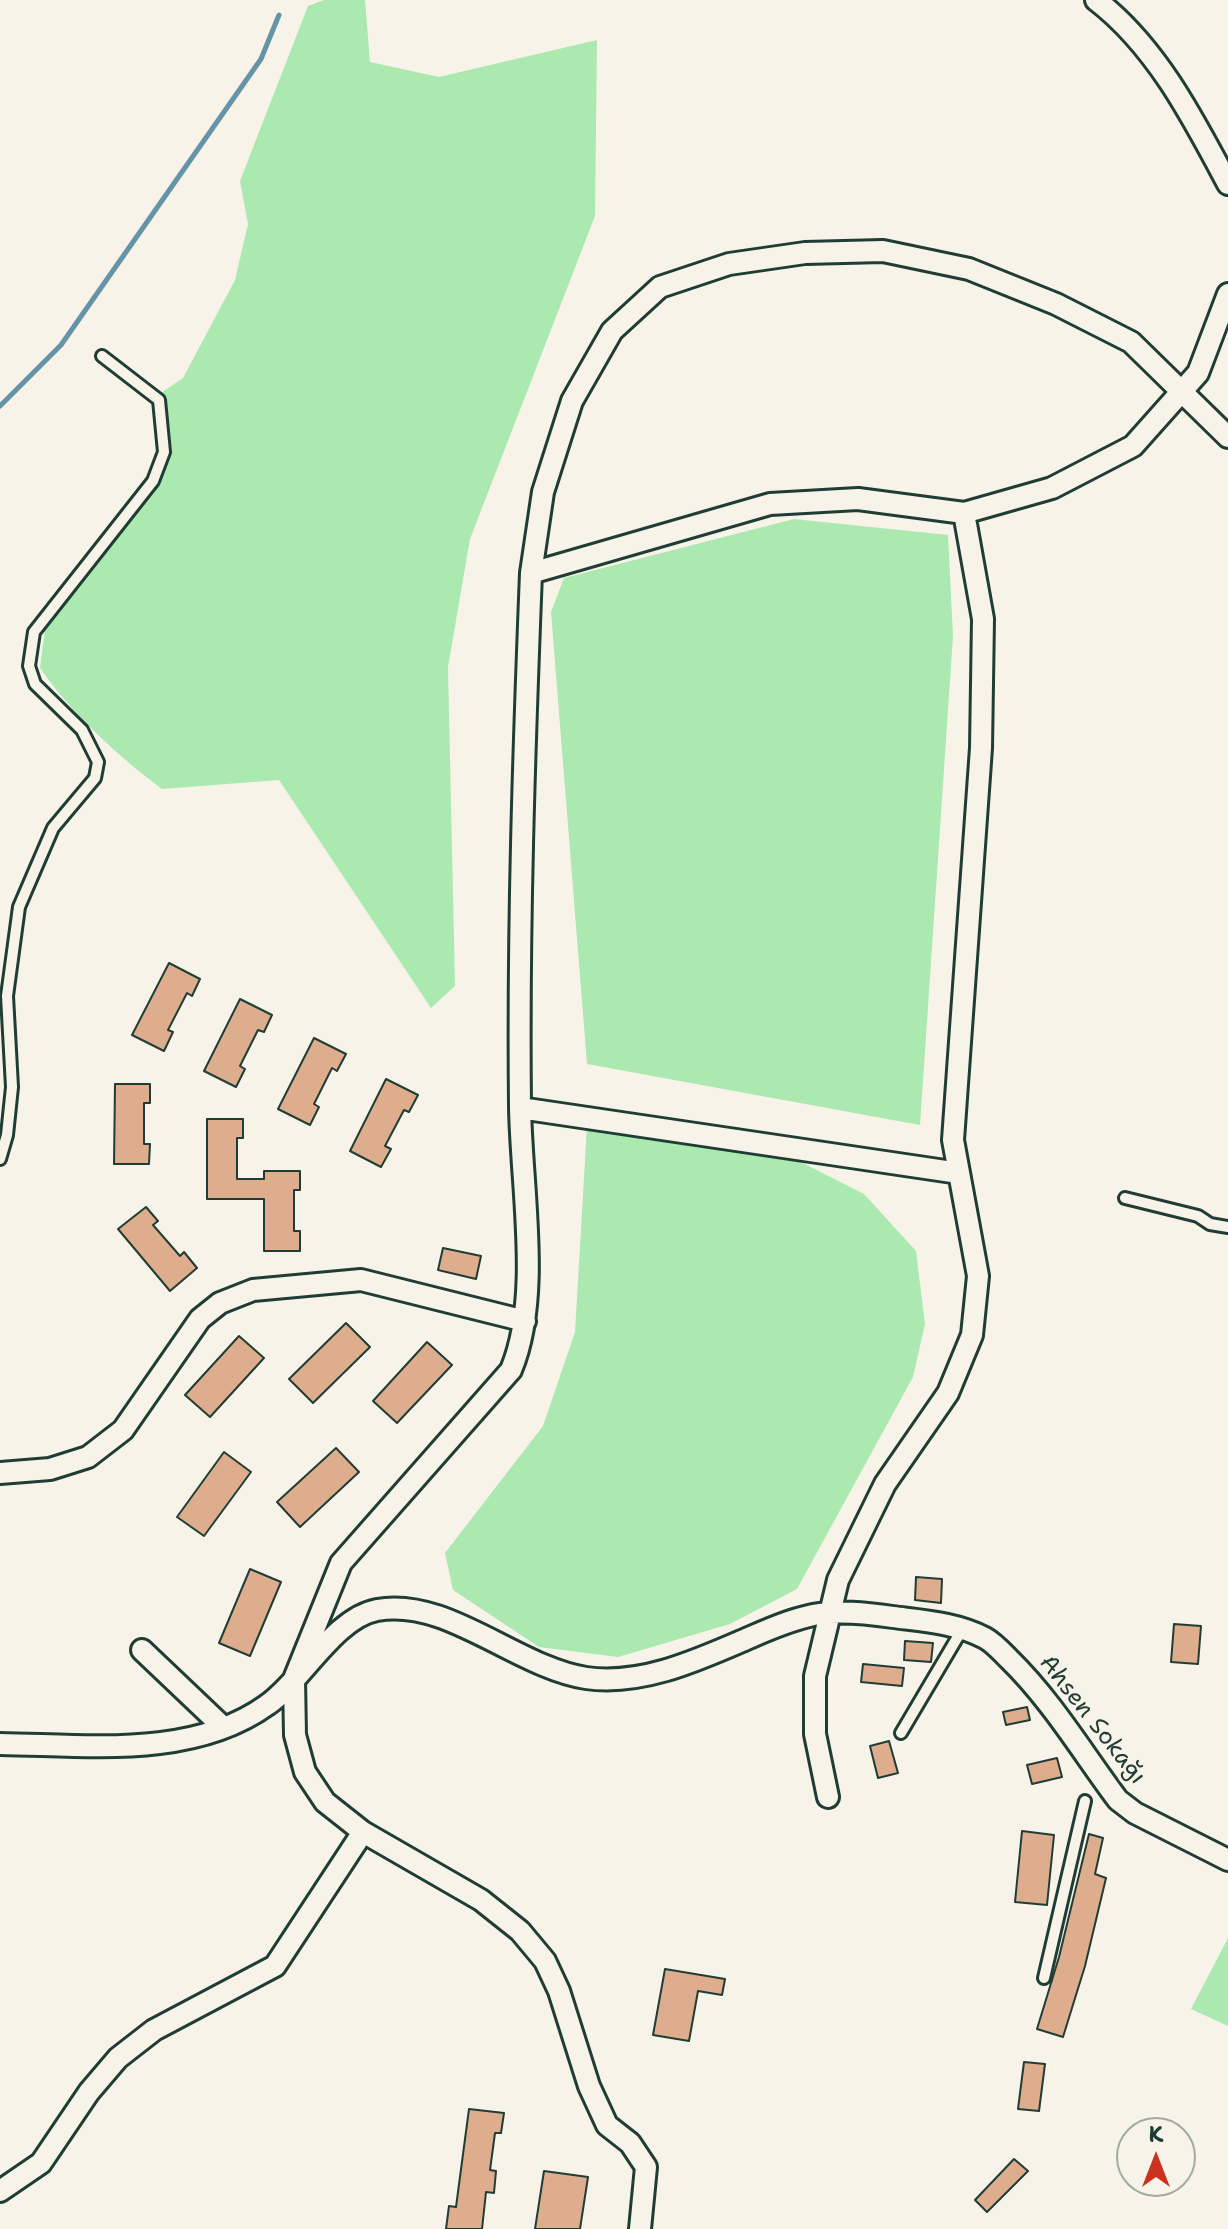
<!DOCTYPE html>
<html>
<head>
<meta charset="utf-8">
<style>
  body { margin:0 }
  #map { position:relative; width:1228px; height:2229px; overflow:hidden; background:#f7f3e8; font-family:"Shantell Sans",sans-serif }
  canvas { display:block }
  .north { position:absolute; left:1116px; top:2117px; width:80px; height:80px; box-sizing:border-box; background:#f7f3e8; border:2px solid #a1aaa0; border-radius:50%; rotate:0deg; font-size:22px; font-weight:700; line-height:32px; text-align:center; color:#1f3d34 }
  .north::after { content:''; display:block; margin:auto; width:28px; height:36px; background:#c8321e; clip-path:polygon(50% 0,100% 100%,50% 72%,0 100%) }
</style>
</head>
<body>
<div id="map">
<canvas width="1228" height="2229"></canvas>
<div class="north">K</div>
</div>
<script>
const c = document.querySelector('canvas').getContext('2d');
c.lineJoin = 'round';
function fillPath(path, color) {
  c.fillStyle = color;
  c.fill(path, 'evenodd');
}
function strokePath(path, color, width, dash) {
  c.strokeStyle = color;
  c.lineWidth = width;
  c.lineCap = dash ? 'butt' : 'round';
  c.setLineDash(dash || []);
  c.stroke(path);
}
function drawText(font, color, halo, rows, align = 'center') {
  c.font = font + ' "Shantell Sans",sans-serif';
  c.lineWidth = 6;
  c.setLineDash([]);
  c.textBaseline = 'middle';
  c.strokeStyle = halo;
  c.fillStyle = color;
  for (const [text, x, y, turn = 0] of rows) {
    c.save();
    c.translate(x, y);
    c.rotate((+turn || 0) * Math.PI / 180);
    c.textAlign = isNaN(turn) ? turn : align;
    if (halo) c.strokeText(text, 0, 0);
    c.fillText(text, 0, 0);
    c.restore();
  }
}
fillPath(new Path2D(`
  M324,0H365L370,62L439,77L597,40L595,216L470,539L448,667L455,986L431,1008L279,780L162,789C117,755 72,714 40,668L46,622L158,482L169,451L155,397L183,378L235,280L248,224L240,181L308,6Z
  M794,519L948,535L953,636L920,1125L587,1064L551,612L564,578Z
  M587,1126L783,1153L864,1194L916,1251L925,1324L913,1377L797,1589L730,1624L618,1657L539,1647L453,1590L445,1553L543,1426L575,1332Z
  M1228,1938V2026L1191,2009Z`), '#abe9b0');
strokePath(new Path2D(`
  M0,406L61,345L261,59L279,15`), '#6593a7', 5);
const building = new Path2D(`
  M169,963L200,979L192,996L187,993L168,1030L173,1032L164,1051L132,1035Z
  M240,999L272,1015L264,1032L258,1030L240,1066L245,1069L236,1087L204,1071Z
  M314,1038L346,1054L337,1071L332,1068L314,1104L319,1107L310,1125L278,1109Z
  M386,1079L418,1095L409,1112L404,1110L385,1146L391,1149L381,1167L350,1151Z
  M115,1084H150V1103H144V1144H150L149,1164H114Z
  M207,1119H243V1138H237V1179H264V1171H300V1190H294V1231H300V1251H264V1199H207Z
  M146,1207L158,1221L153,1225L180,1256L184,1252L197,1268L170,1291L118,1229Z
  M443,1248L481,1256L476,1279L438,1270Z
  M346,1323L370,1347L313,1403L289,1379Z
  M239,1336L264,1358L210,1417L185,1395Z
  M427,1342L452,1365L397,1423L373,1401Z
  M336,1448L359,1472L300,1527L277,1502Z
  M224,1452L251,1472L204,1536L177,1517Z
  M250,1569L281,1582L250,1656L219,1643Z
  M916,1577L942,1579L941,1603L915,1600Z
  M1174,1624L1201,1626L1198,1664L1171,1662Z
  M905,1641L933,1643L931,1662L904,1660Z
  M863,1664L904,1668L902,1686L861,1682Z
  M1027,1707L1030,1720L1006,1725L1003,1712Z
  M889,1741L898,1773L878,1778L870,1746Z
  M1057,1758L1062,1777L1032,1784L1027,1765Z
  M1022,1831L1054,1835L1047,1905L1015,1902Z
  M1089,1834L1103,1838L1095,1874L1106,1878L1085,1966L1063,2037L1037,2029L1059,1957Z
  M665,1969L725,1979L722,1995L698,1991L689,2041L653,2035Z
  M1024,2062L1045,2064L1039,2111L1018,2109Z
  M469,2109L504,2113L501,2133H495L490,2170L496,2171L494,2193L486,2192L482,2229H446L449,2206L456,2207Z
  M1014,2159L1028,2171L987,2212L975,2200Z
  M544,2171L588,2177L580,2229H535Z`);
fillPath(building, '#ddad8e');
strokePath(building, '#1f3d34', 2);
const service = new Path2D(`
  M0,1159L7,1135L12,1087L7,996L19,907L53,828L95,778L98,762L82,730L35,684L29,666L34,632L153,481L164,452L159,400L102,356
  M1125,1198L1198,1216L1210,1224L1228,1227
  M901,1733L963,1628
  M1044,1978L1085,1801`);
const minor = new Path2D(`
  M1096,0C1156,46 1193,118 1228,184
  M964,513L1052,488L1133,446L1198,373L1228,294
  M531,573L543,492L572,401L612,331L660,287L729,264L805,253L883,251L969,269L1056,304L1131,342L1228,437
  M520,1108L959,1173
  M0,1473L50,1469L88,1457L123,1430L200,1319L220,1303L253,1290L361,1280L525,1321
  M142,1650L223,1727
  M0,1744C86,1745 192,1759 267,1705C302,1681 334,1618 377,1610C447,1597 516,1667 586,1678C643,1686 700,1659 751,1637C810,1611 829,1608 893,1617C924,1621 957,1623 985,1638C994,1643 1002,1652 1009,1659C1052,1701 1082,1752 1118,1800L1135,1813L1228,1860
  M0,2191L41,2163L89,2092L118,2058L154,2030L275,1966L363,1832
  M640,2229L646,2167L630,2143L607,2125L589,2086L559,1991L545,1961L520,1931L481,1900L363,1832L325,1802L305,1772L295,1735L294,1679L341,1563L511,1370C542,1296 521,1187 520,1106C518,928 524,751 531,573L770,504L858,499L964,513L983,619L981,748L953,1140L978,1276L972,1335L948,1393L885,1484L838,1580L815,1676V1734L828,1797`);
strokePath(service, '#1f3d34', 16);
strokePath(minor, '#1f3d34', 26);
strokePath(service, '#f7f3e8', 10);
strokePath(minor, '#f7f3e8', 20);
drawText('24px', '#1f3d34', '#f7f3e8', [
  ["Ahsen Sokağı",1092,1720,52]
]);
</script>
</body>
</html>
